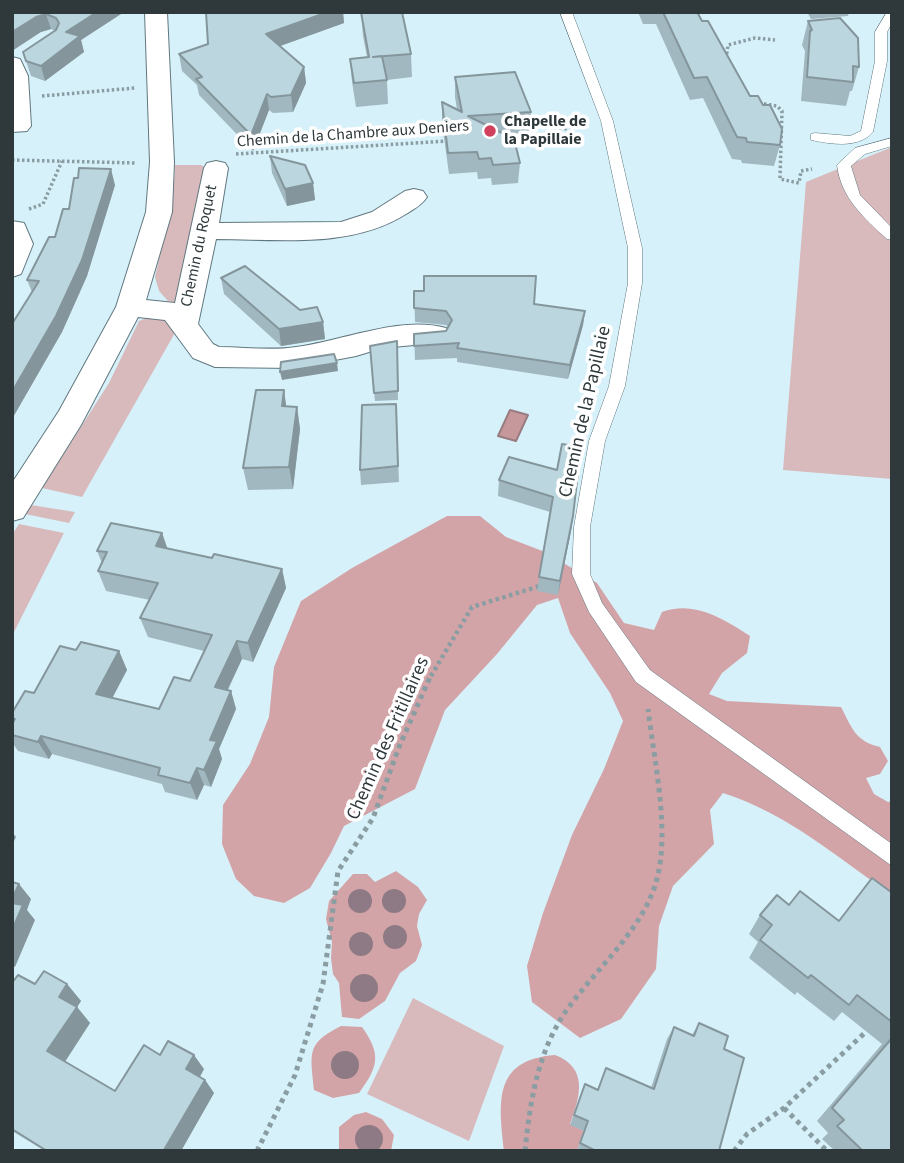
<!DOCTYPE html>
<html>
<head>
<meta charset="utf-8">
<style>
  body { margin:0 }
  #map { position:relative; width:904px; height:1163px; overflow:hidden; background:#d7f1fa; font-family:"Source Sans 3",sans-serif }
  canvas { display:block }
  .frame { position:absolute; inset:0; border:14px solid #2f393c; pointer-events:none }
</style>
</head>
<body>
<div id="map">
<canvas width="904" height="1163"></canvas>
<div class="frame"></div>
</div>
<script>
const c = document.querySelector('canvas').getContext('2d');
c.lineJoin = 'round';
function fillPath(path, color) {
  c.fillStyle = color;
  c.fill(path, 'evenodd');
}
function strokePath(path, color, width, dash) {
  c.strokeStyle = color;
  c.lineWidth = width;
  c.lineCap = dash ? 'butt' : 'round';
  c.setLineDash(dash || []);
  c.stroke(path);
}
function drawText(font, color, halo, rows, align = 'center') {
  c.font = font + ' "Source Sans 3",sans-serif';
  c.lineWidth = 7;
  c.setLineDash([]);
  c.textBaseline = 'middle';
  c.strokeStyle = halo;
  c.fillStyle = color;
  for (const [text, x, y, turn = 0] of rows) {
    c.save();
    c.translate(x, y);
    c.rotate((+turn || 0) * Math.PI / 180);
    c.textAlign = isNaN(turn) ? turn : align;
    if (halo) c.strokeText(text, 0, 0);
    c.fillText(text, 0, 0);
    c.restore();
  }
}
fillPath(new Path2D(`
  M892,147V479L783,470L806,182Z
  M175,165H201L209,170L177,303L168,301L159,291L155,277L173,198Z
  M151,316L164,318L176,331L82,497L42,488L109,383L139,321Z
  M31,505L75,512L69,523L25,514Z
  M19,524L64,533L12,636V535Z
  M413,998L504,1046L469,1141L367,1094Z`), '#d8babc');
fillPath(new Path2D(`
  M447,516H480L506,537L545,552L597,583L624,623L654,630L662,612C694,600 724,619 750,636L747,653L722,673L709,694L727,701L841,707C852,728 855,741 880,747L888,761L880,774L866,778L874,794L888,802L892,801V895C835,856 790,815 723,793L710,810L714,844L673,886L659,926L656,969L621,1019L580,1038L532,1002L527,966L543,913L572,835L604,769L623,721L610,693L570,633L558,598L537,605L497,654L445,710L415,789L344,826L331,853L310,888L284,903L254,896L236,879L222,844L223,805L250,764L269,717L274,667L301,601L352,568Z
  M396,871L418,887L427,900L419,914L417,926L422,945L416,961L400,973L385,1001L359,1019L342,1017L339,983L333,974L331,958L332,942L326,919L329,901L353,874H367L375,882Z
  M341,1026L362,1027C382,1055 378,1067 359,1093L333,1098L314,1090C311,1054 305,1044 341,1026Z
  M555,1055C589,1068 580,1097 570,1124L584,1131L577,1151H504C499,1103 492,1060 555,1055Z
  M366,1112L382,1119L394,1135L391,1151H339V1127L354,1115Z`), '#d3a4a7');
const water = new Path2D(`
  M510,410L528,415L516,441L498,436Z`);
fillPath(water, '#c6989c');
strokePath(water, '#997c7f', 2);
const service = new Path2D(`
  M560,12H572L613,121L642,248V283L625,386L605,441L590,527V574L602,603L650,670L892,844V866L636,682L589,612L572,574L574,527L589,441L609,386L628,283V248L601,121Z
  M887,12H892V23L887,32V61L873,132C858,149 831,144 811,140V134L815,133L850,136L861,131L875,61V32Z
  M892,138V146L865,154L851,166L860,195L892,228V240L887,239C864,218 841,198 837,165L855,148Z`);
const minor = new Path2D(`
  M145,12H167L174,162L172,212L146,300L175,303L204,168L207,163L216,161L225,163L228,168L219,223L341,222L372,212L405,191L414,189L423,191L427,197C422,205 414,209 406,214C351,249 279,239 216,239L198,324L213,344L219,347C244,347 271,351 296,347C342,341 401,315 446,328L450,335L446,342L382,348L356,356L293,368L215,367L193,358L165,320L138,317L81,425L23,518L12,521V483L59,411L116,307L146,212L150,162Z
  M12,57L20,59L28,76L31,126L27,131L12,132Z
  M12,221L24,223L33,244L21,274L12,277Z`);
strokePath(service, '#60777f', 1);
strokePath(minor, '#60777f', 2);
strokePath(new Path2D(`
  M726,59L728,45L755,38L775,40
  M42,96L135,88
  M759,103L777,106L782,111L780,179L799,183L801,171L812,169
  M505,137L534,136L586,124
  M236,154L448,141
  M12,160L137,163
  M29,209L43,204L62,161`), '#8a9da3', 3.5, [2.5, 2.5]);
strokePath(new Path2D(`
  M431,676L472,607L543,585`), '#8a9da3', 4.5, [3.5, 3.5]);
strokePath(new Path2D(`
  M784,1108L827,1151
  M257,1151L295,1075L323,984L338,871L373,818L399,747L431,675
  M525,1151C530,1103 537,1055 564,1014C594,970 643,931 657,879C670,829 654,760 648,709
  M734,1151L747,1134L784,1108L870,1028`), '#8a9da3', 5, [4.5, 4.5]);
fillPath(service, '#fff');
fillPath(minor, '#fff');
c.fillStyle = '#8e7a84';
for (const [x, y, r] of [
  [360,901,12],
  [394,901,12],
  [395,937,12],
  [361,944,12],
  [364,988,14],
  [345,1065,14],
  [369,1139,14]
]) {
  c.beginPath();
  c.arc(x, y, r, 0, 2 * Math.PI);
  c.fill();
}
fillPath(new Path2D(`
  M12,12H121V14L81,40L84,52L45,81L31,76L23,52L55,31L51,29L41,32Z
  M206,12H343L344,23L280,46L304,67L306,83L293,112L273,113L269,110L253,151L199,95L197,85L182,71L179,54L208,44Z
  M361,12L411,54L412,77L387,80L388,104L356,107L352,82L350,59L367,57L363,36Z
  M638,12H697L780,145L774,166L742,163L741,160L732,159L703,98L690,100L656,24H643Z
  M807,12H849L848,16L811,19Z
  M808,21L859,67L852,91H850L846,106L801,101L805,51L802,45Z
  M455,77L531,112L530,133L504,134L520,163L518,183L492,185L491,178L478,179L477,172L449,174L442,123V102L457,110L455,97Z
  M270,156L313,183L315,200L287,206L272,173Z
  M115,185L87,276L62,332L12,419V324L32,292L27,280L55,237L69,209Z
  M221,278L300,310L323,322L325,339L281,346L224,294Z
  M414,291L534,304L585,311L583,325L568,379L457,362V358L415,360L414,334L446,331L448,327L446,325L415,322Z
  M397,341L398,400L375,401L370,346Z
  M284,390L286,406L297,407L300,429L293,489L248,490L243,468Z
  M396,404L399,482L361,485L360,470Z
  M557,470L571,531L558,595L537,591L550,512L498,496L499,480Z
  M162,533L167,548L212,558L282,569L286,588L253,662L242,659L228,690L231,691L236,709L219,749L222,759L211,787L204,785L197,800L165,792L162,784L52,754L49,759L18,751L12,742V713L76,650L119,651L127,670L112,698L159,709L190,681L204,651L148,637L140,618L150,600L106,591L98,571L102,563L97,551Z
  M892,890V1151H835L822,1139L828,1133L817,1121L882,1044L842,1012L834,1021L797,992L795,995L749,958L758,942L749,934L760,915L789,905L839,921Z
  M12,983L67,984L81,1001L77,1007L90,1023L65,1062L115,1091L160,1055L204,1069L200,1077L205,1080L214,1093L181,1151H45L12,1131Z
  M699,1023L724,1049L719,1151H577L584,1131L570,1125L585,1084L598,1090L606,1068L651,1088L667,1039L674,1027L692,1035Z`), '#a2b8c0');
fillPath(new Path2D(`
  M97,12H121V14L81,40L84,52L45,81L41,66L66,32Z
  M328,12H343L344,23L269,50L266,34Z
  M46,14L51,29L41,32L12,51V32L36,17Z
  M304,67L306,83L293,112L291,95Z
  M267,94L269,110L253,151L251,135Z
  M111,169L115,185L87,276L62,332L12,419V392Z
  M313,183L315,200L287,206L285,189Z
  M585,311L583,325L568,379L570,365Z
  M323,322L325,339L281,346L279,329Z
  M337,363L338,371L282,380L280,372Z
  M284,390L287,412L282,406Z
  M297,407L300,429L293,489L289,467Z
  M573,516L571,531L558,595L560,581Z
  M162,533L169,553L156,546Z
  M282,569L286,588L253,662L248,643Z
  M237,641L242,659L220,705L215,687Z
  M119,651L127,670L105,712L96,694Z
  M231,691L236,709L219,749L222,759L211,787L204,770L210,740Z
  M41,736L52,754L49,759L38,742Z
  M197,768L204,785L197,800L190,783Z
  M12,832L16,837L12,845Z
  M19,884L31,899L27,910L35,920L15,967L12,964V899Z
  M67,984L81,1001L73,1013L59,997Z
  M77,1007L90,1023L62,1066L47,1051Z
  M194,1055L204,1069L196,1083L186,1069Z
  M205,1080L214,1093L181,1151H165L164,1150Z`), '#84969c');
const building = new Path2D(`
  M12,12H97L66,32L80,36L41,66L26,61L23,52L56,30L59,23L56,18L46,14L36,17L12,32Z
  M206,12H328L266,34L304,67L291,95L271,97L267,94L251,135L196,79L202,77L179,54L208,44Z
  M361,12H402L411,54L373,57L382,56L387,80L354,83L350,59L369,57Z
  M663,12H697L702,21H708L750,96H758L763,105H770L782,129L780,145L747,142L746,138L737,137L707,77L694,78Z
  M840,18L858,38L859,67L853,66V82L807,77L810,31L812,30L808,21Z
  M515,72L531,112L468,116L514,139L520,163L493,165L491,158L479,159L477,152L448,153L442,102L462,112L455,77Z
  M270,156L305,165L313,183L285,189Z
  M79,168L111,169L82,260L56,316L12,392V324L39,281L27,280L49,237H55L63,209H69L74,178H78Z
  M245,266L300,310L317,307L323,322L279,329L221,278Z
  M424,276H536L534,304L585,311L570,365L457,348L459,343L414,346V334L446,331L452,320L446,311L414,308V291H424Z
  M397,341L398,391L374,393L370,346Z
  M334,354L337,363L280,372L281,362Z
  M256,390H284L282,406L297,407L289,467L243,468Z
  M396,404L398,466L360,470L362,405Z
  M562,444L581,447L573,516L560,581L539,577L553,497L499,480L509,457L557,470Z
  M111,523L162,533L156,546L212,558L214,554L282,569L248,643L237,641L215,687L231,691L210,740L217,741L204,770L197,768L190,783L158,775L160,768L41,736L38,742L12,735V724L15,719L12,718V713L25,691L34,693L60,646L76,650L81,642L119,651L96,694L159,709L174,677L190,681L212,635L140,618L158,583L98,571L107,552L97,551Z
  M872,878L891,892L892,891V1022L857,995L849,1005L811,975L808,978L760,940L772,925L760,915L777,895L789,905L800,891L839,921Z
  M12,882L19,884L12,899Z
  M12,903L23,905L12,930Z
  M44,971L67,984L59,997L77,1007L47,1051L115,1091L144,1045L160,1055L168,1041L194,1055L186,1069L205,1080L164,1150L166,1151H47L12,1129V983L18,975L35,984Z
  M699,1023L728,1036L724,1049L744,1058L719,1151H596L580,1143L588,1121L574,1115L585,1084L598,1090L606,1068L654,1089L674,1027L694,1036Z
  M892,1038V1151H863L837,1126L844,1120L832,1108Z`);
fillPath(building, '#bcd6df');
strokePath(building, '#84969c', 2);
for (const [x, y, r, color] of [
  [490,131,7,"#d1415d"]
]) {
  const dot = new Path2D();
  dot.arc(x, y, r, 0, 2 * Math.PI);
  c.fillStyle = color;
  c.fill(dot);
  strokePath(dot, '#fff', 2.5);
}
drawText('bold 16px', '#2f393c', '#fff', [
  ["Chapelle de",504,122],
  ["la Papillaie",504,140]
], 'left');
drawText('16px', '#2f393c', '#fff', [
  ["Chemin de la Chambre aux Deniers",353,135,-4],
  ["Chemin du Roquet",200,246,-78]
]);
drawText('19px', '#2f393c', '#fff', [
  ["Chemin de la Papillaie",586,412,-77],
  ["Chemin des Fritillaires",389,739,-66]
]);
</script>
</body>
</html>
